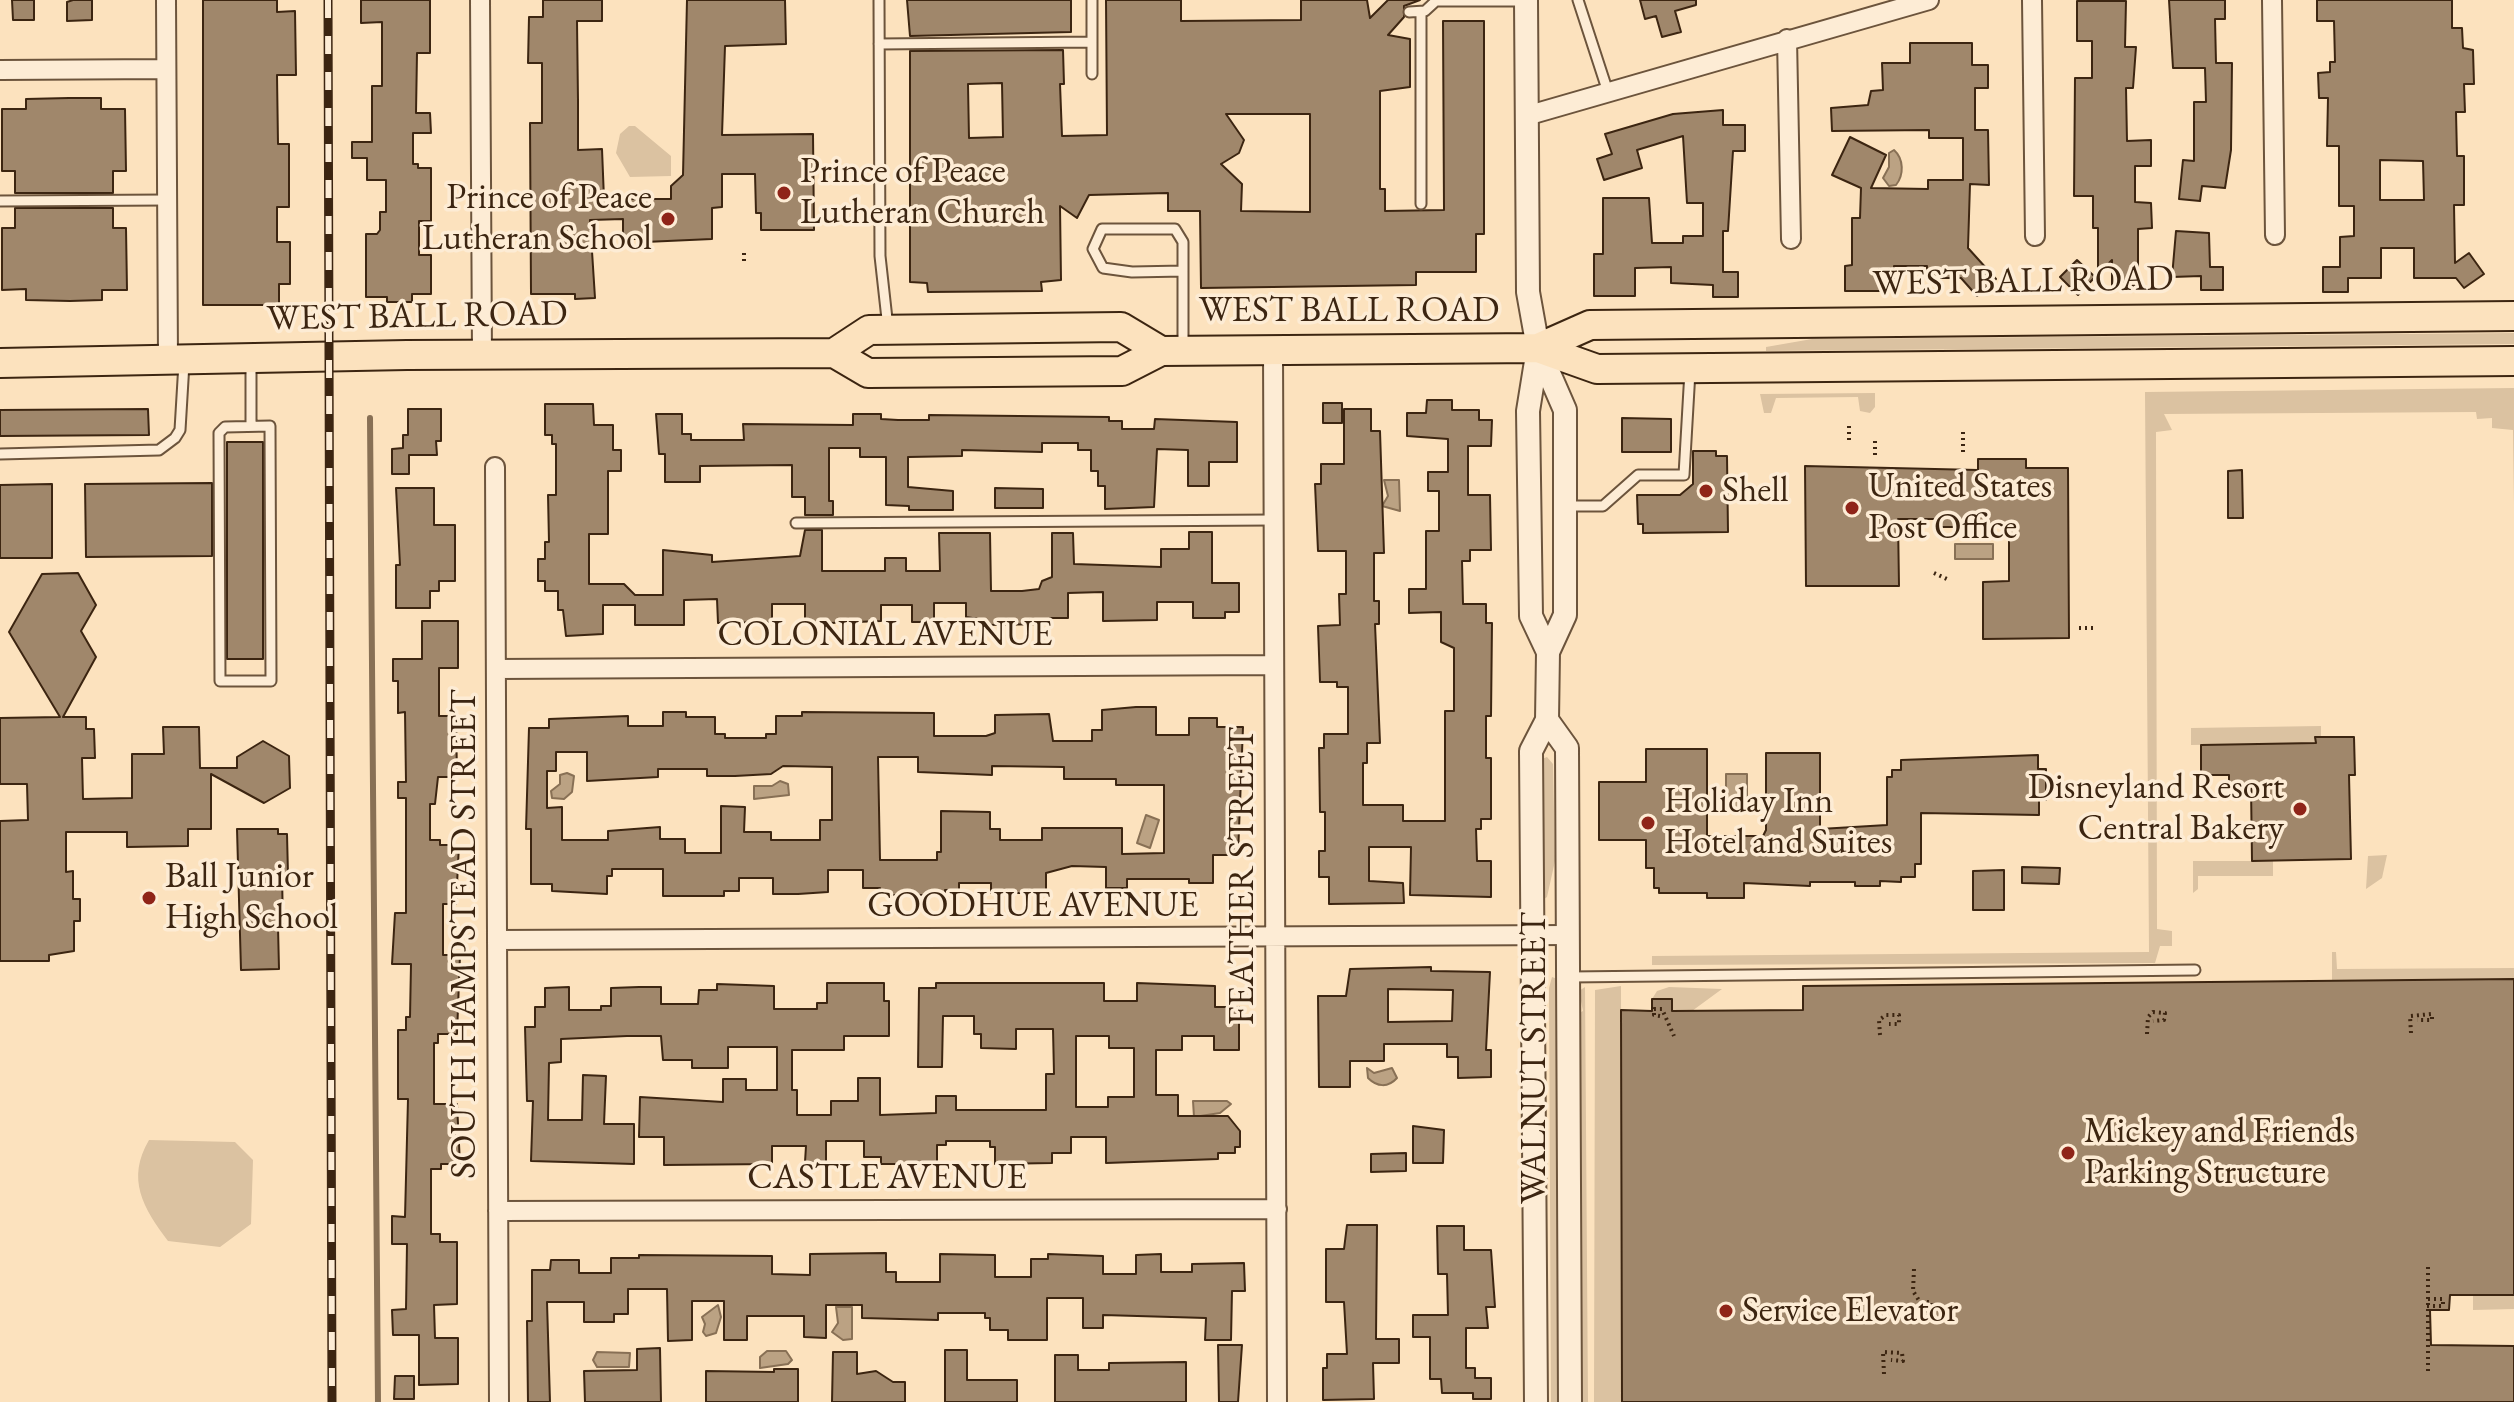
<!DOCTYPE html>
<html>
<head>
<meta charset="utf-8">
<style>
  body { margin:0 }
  canvas { display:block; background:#fce2be }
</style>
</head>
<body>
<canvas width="2514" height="1402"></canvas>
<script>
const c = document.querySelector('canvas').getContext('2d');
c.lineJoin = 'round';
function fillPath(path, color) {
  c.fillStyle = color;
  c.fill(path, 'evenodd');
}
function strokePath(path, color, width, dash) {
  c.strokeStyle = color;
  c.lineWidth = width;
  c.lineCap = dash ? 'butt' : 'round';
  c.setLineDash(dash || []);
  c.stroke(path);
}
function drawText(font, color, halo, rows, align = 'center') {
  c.font = font + ' "EB Garamond",serif';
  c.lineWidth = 7;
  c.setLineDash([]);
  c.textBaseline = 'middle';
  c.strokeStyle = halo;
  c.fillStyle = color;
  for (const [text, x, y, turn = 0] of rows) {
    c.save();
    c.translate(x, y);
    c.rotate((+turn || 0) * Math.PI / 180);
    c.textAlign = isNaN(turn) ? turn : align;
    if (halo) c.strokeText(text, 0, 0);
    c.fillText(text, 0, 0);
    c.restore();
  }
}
fillPath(new Path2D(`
  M629,126H635L671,156V176L630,177L616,153L620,134Z
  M2514,333V344L1766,351V347L1812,339Z
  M2514,388V506L2513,430L2492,428V418L2477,419L2476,412L2164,414L2172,430L2156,432L2157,929L2172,931V946H2160L2155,963L1652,965V956L2149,952L2145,392Z
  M1875,393V407L1870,413L1860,411L1858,397L1776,398L1771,413H1764L1760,394Z
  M2321,726V737H2316V743L2191,745V728Z
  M1547,757L1553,764L1555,861L1547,897L1544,899L1542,759Z
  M2387,855L2382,878L2366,889L2368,856Z
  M2193,861H2273V876H2198V889L2193,893Z
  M2332,952H2336L2337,969L2514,968V979L2332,981Z
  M1552,977L1560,980L1561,1402H1551L1549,988Z
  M1621,986L1622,1402H1594L1595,990Z
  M1585,987L1588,1402H1580L1577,1014L1583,1011L1579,991Z
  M1669,987L1722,989L1692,1011H1672L1671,999H1652L1657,991Z
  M149,1140L235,1142L253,1160L251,1224L220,1247L168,1241C143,1208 126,1179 149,1140Z
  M2473,1295H2514V1309L2473,1310Z`), '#dbc2a1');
const water = new Path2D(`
  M1894,150C1904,159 1904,175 1896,185L1889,186L1883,178L1889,167V153Z
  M1384,480H1399L1400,511L1382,506L1388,496Z
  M1955,544H1993V559H1955Z
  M567,773L574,776L572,792L564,799L552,798L551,791L560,784V775Z
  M1726,774H1747V811H1726Z
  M780,781L788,784L789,795L754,799V786H772Z
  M1146,815L1159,820L1150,848L1137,843Z
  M1367,1068L1374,1073L1392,1068L1397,1078C1388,1088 1377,1087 1368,1078Z
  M1193,1101H1227L1231,1104L1220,1113L1194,1117Z
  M718,1305L721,1317L716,1333L706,1336L703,1332L705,1324L702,1317Z
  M836,1307H852V1339L843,1340L832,1332L838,1323Z
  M767,1351H786L792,1360L788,1364L760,1368V1357Z
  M597,1352L630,1353L629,1367H597L593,1360Z`);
fillPath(water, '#bba283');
strokePath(water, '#887055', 2);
strokePath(new Path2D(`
  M370,418L378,1402`), '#887055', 6);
const building = new Path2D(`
  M12,0H34V20H13Z
  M73,0H92V20L67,21V2Z
  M203,0H277V12L295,11L296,75H277L278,144H289V207H277V242H290V284H279V305H203Z
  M361,0H430V53H417L416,113H430L431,133H413V164H418V168H431V221H419V255H431V294H412V302H387V297H366V234H377L380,230V212H386V180H367V158H352V142H372V86H382V22L361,23Z
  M543,0H602V21H577L578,101V150L602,149L604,199H671V186L683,175L687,0H785L786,44L725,46L722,135L813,134L814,230H761V213H756L755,174H722V207L712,208V239L645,242V239H623V219L590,220L595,298L575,299V294H531L530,123H542V63H528L529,17H543Z
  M907,0H1071V32L910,36Z
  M1106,0H1181V21L1301,20V0H1367L1370,18L1388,0H1420L1404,6V17L1388,35L1410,39V87L1380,91V189H1385V211L1444,210L1443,21H1484V234H1476V272H1416V285L1201,288L1200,211H1168V193L1089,195L1077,218L1060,206L1061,280L1041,282L1042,291L928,292L927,283L910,282V51L1063,50L1064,84H1060L1062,136L1107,135ZM1002,83L1003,137L969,138L968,84ZM1226,114H1310V212L1241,211L1242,184L1221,164L1239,153L1244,140Z
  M1640,0H1696V5L1675,11L1681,32L1662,37L1656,16L1645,19Z
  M2169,0H2225V19H2215L2216,63H2232L2231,150L2225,188L2202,186L2200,201L2179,199L2183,160L2194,161V102H2206L2205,68H2173Z
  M2317,0H2452V28H2462L2463,48L2473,50L2474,84H2464L2465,112H2456L2457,156H2464V205H2454L2455,263L2469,253L2484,274L2464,288L2456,278H2414V248H2381V278H2348V292H2323V267H2340V237L2354,236V206H2339V146H2327L2328,98H2319L2318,73L2330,72V62H2335L2334,21H2317ZM2380,160L2423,161L2424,200H2380Z
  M2077,1H2126L2125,47H2136L2133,88H2126L2127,141L2151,140V166H2135V202L2151,203L2152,228L2138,229V286H2112V260L2098,274V228H2093V196H2074L2075,78H2092V41H2077Z
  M1910,43H1972V65H1988V88H1975V130H1988L1989,185L1970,184L1968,248L1996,279L1977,296L1961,278H1927V266H1894V291H1845V266L1852,265V218H1860L1861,188L1832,175L1850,137L1886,155L1871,188L1928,189V180H1963V138H1929V130L1832,131L1831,108L1868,105L1871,91L1883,90L1882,63H1910Z
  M69,98H101V109H125L126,171H113V193H15V171H2V109H26V99Z
  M1723,110V125H1745V151H1733L1728,231H1723V272H1738V297H1713V285L1671,283V267L1635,268V296H1594V254H1603V198H1649L1652,243H1683V236H1703V203H1687L1683,136L1637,150L1642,168L1604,180L1597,159L1612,154L1605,134L1673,114Z
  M15,208H113V228H126L127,290H102V300L70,301L26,300V289L2,290V228H15Z
  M2176,231L2209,233L2210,267H2223V290H2201V276L2172,277Z
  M2077,260L2095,277L2078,295L2060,277Z
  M1427,400H1452V410H1479V420H1492L1491,446H1468V495H1490L1491,550H1470V561H1462L1463,604H1486V623H1492L1491,716H1486V758H1491V819H1481V829H1476L1477,861H1491V897L1410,895L1411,847H1369V881L1403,883L1404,903L1329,904V877H1319V851H1325V812H1320L1319,748H1324V734H1348V687H1337V682H1320L1318,626L1340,625L1339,594H1346V551H1318L1315,484H1321V464H1344V409H1371V431H1380L1384,553H1374V601H1379V624H1375L1380,743H1367V763H1363V805H1403V821H1445V711H1454V648L1441,642V612L1409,613V589H1426V531H1439V491H1428V472H1448V439L1407,436V413H1426Z
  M1323,403H1342V423H1323Z
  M545,404H593L594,425H613V450H621V471H608V534H589V584H624L635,595H663V550L712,555V562L800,556L805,530H822V571H885V558H906V571H940L939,533H990L991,591H1022L1039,589L1042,581L1052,577V533H1073L1074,564L1161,567V549H1189V532H1212V583H1239V612H1225V618H1193V602H1157V620L1103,621V592L1068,593V618H1050V624L985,625V620L966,617V603H934V622H912V605H881V621L805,624V604H772V622L718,623L717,599L684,600V625H635V605H603V634L566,636L563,610H558V591H545V581H538V559H545V542H549L548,495H556V444H552V435H545Z
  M148,409L149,435L0,436V410Z
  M408,409H441V441H436L437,455H409V474H392V449L403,448V435H408Z
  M656,414H682V434H691V440H744L743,424L853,425V414H881V419L898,420H929V415L1109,417V421H1122V429H1154L1155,419L1237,422V462H1209V486H1188V450L1157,449L1154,507L1105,509V486H1098V471H1091V450H1078V443H1042V452L962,450V456L908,457V487L953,491V510H909V506L886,505V457H860V448H829V501H833V515H805V497H792V465L700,466V482H665V454H659Z
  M1622,418L1671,419V452H1622Z
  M227,442H263V659H227Z
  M1693,451H1716V456H1727L1728,532L1643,533V524H1638L1637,495H1680L1693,484Z
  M1978,459H2026V468H2068L2069,638L1983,639V582L2009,581V527H1936V519H1898L1899,586H1806L1805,466L1978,470Z
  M2242,470L2243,518H2228V471Z
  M212,483V556L86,557L85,484Z
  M52,484V558H0V485Z
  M396,488H434V525H455V581H439V591H430V608H396V565H400Z
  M995,488L1043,489V508H995Z
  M78,573L96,605L81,631L96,657L63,717H86V729H94L95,758H82L83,799L132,798V754H164L163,727H199L200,768H237V757L263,741L289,756L290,788L264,803L211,774V829H188V846L127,847V832H66V872L73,871V899H80V921H74V951L49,955V961H0V821L28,820L27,784H0V718L60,717L9,632L42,574Z
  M422,621H458V668H439V716H456L457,777H438L435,804H430V840H440V845H459L456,904H443V955H460L457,1034H438V1043H434V1104H457L460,1164H441V1169H431V1234H440V1242H457V1304L434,1305L435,1338H458V1384L419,1385V1335H393L392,1310L406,1309L407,1244H392V1216L405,1217L408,1099H398V1030H406V1017H410L411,964H392L395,913H406V798H398V782H406L405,712L398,713V681H393V659H422Z
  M1136,707H1156V735H1189V718H1217V727H1243L1238,855H1213V883H1189V879H1127V888H1106V867L1072,866L1046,873V891L1019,893H991V883H959V890H945V895H880V888H863V870H828V892L798,894H773V878H739V891H724V896H663V869H612V876H607V894L552,891V884H531V829H526L529,728H549V719L628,716V726H663V712H686V717H715V734H725V738H766V734H776V716H802V712L934,713V736H986L995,733V715L1049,714L1053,741H1092V730H1102V710ZM556,752H587V781L658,777V769H707V776H735L771,774L783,766L832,767V820H820V840H771V832H744L745,807L721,806V853H685V839H660V827L608,831V840H562V807L547,808V771H556ZM878,757H918V772L992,775V766L1064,767V779H1116V785H1164V853L1122,854V828H1042V840H1000V829H990V812L941,811V852H937V860H880Z
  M2315,737H2354L2355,775H2349L2351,859L2252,861L2251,787H2229V775H2201V745L2316,743Z
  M1646,749H1707V836H1763L1766,830V753H1820V829L1887,825V777H1892V770H1901V760L2038,755V769H2046V800H2039V815L1921,813V864H1915V877H1901V882L1880,881V886H1855V882H1810V886L1744,883V898H1707V893H1659V888H1654V868H1646V840H1599V782H1646Z
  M237,829H278V834H287L288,875H282L283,926H278L279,969L241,970Z
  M2022,867L2060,868L2059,884L2022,883Z
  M2004,870V910H1973V871Z
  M1431,967V971L1490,972L1486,1050H1491V1077L1458,1078V1057H1447V1044H1384V1061H1350V1087H1319L1318,996H1346L1350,969ZM1388,989L1453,990L1452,1021L1388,1022Z
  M2514,979V1295H2450L2449,1310H2430L2431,1345L2514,1346V1402H1622L1621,1010L1652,1011V999H1672V1011L1803,1010V986Z
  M827,983H884V1001H889V1036H844V1050H792V1090H797V1115H831V1101H858V1078H880V1115L936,1113V1096H956V1110H1046V1074H1054L1053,1029H1016V1049L981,1048V1034H974V1016H943L942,1067H918L919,988H936V983H1104V1001H1137V983L1215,986V1007H1239V1050H1214V1036H1182V1050H1156V1095H1178V1116H1228L1240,1131V1147H1235V1153H1218V1159L1106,1163V1137H1071V1153H1052V1163L995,1164V1147H990V1141H946V1145H937V1164H881V1157H864V1141H826V1163L805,1162L806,1146H772V1164L664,1165V1137H639L640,1097L723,1102V1079H746V1090H777V1047H728V1068H692V1060H663L661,1036H627L561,1039V1062L549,1063L548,1120H582L583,1075L606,1076L604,1124H634V1164L531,1161L533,1101H527L525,1027H535V1007H545V988L569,987V1010H601V1006H611V988L639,987H661V1004H698L699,990H717V984L774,986V1009H817V1003H827ZM1076,1036H1109V1048H1134V1097H1108V1107H1076Z
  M1413,1126L1444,1130L1443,1163H1413Z
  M1406,1153V1171L1371,1172V1154Z
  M1347,1225H1377L1376,1339H1399V1363H1373L1374,1399L1323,1400V1368H1327V1354H1347L1344,1302H1326V1249H1344Z
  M1437,1226H1464V1250H1491L1495,1307H1486L1488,1328H1466V1368H1475V1378H1491V1399H1473V1393H1442L1441,1379H1430V1337H1413V1315H1448L1447,1274H1438Z
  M886,1253V1272H896V1282H940V1254L995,1255V1277H1031V1259H1048V1254L1103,1256V1274H1136V1255L1161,1254V1272H1192V1264L1244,1263L1245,1291H1232L1231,1340H1205L1206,1318L1103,1315V1328H1083V1298H1047V1340H1008V1330H990V1318H985V1313H938V1320L862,1318V1305H826V1338L804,1337V1316H747V1340H724V1301H692V1340L668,1341L667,1289H628V1314H614V1322H584V1302H547L550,1402H528L527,1321H532V1270H550L551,1260H579V1273H611V1258H639V1255L772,1256V1274L810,1275V1254Z
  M1218,1345H1242L1238,1402H1219Z
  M660,1348L661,1402H585L584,1371L637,1370V1349Z
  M945,1350H967V1380H1017V1402H945Z
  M833,1352H857V1374L876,1371L893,1382H905V1402H832Z
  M1055,1355H1078V1370H1109V1363L1186,1362V1402H1055Z
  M774,1369H798V1402H706V1371L774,1372Z
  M395,1376H414V1399H394Z`);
fillPath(building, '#a0876b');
strokePath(building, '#3c2511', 2);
const service = new Path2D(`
  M879,0L880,256L888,328
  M1092,0V74
  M1578,0L1608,92
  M1437,1H1525
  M1409,12L1425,11L1437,0
  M1421,12V204
  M879,44L1092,42
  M0,201L167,200
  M1183,271L1132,272L1103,268L1093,249L1102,229H1175L1183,242V347
  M251,426V360
  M270,426L271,681H220L219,433L225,427Z
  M0,454L159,450L175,438L180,430L184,363
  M1566,506H1603L1638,475H1684L1690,371
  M796,523L1273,520
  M1570,977L2195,970`);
const minor = new Path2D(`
  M166,0L168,358
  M480,0L482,355
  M2032,0L2035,236
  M2272,0L2275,235
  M1787,39L1791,239
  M0,70L166,69
  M1526,116L1929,0
  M1273,350L1277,1402
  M495,467L499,1402
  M496,669L1274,665
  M497,940L1569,935
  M498,1211L1277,1209`);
const tertiary = new Path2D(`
  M1526,0L1528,292L1538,348L1565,410V615L1548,652L1547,720L1531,751L1536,1402
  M1538,349L1528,411L1531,616L1548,652
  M1547,720L1567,748L1570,1402`);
const primary = new Path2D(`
  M1538,348L1590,325L2514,316
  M834,353L869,330L1121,327L1161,351
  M0,363L407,355L834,353L868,373L1122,371L1161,351L1538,348L1597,369L2514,361`);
strokePath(service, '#6c543c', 13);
strokePath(minor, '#6c543c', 22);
strokePath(tertiary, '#6c543c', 26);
strokePath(primary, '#3c2511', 32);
strokePath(new Path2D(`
  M744,253V263
  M1849,426V441
  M1963,432V452
  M1875,441V458
  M1934,573L1949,580
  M2079,628H2095
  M1660,1016L1654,1015V1009H1662L1674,1036
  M2411,1033L2410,1016L2432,1014V1020H2417
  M2147,1034L2148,1017L2153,1012L2165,1013L2164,1020L2153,1021
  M1880,1035L1879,1020L1886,1015H1899V1024H1889
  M1914,1269L1913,1291L1920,1302H1932V1311H1920
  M2427,1306H2443V1299H2428
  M2428,1371V1267
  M1884,1374L1883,1352L1902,1353L1903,1361L1891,1360`), '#3c2511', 4, [2, 4]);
strokePath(service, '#fdecd5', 9);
strokePath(minor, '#fdecd5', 18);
strokePath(tertiary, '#fdecd5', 22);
strokePath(primary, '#fce2be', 28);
const rail = new Path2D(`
  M328,0L332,1402`);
strokePath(rail, '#3c2511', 9);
strokePath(rail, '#fdecd5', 6, [18]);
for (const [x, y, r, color] of [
  [784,193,8,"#8f2418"],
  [668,219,8,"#8f2418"],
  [1706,491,8,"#8f2418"],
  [1852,508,8,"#8f2418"],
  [2300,809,8,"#8f2418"],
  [1648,823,8,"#8f2418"],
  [149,898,8,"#8f2418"],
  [2068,1153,8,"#8f2418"],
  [1726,1311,8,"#8f2418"]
]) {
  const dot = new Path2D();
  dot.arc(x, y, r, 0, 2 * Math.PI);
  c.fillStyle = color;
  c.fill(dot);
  strokePath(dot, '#fdecd5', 3);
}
drawText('36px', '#3c2511', '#fdecd5', [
  ["Prince of Peace",800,172],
  ["Lutheran Church",800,213],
  ["Prince of Peace",652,198,"right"],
  ["Lutheran School",652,239,"right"],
  ["United States",1868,487],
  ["Post Office",1868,528],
  ["Shell",1722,491],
  ["Disneyland Resort",2284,788,"right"],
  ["Central Bakery",2284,829,"right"],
  ["Holiday Inn",1664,802],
  ["Hotel and Suites",1664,843],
  ["Ball Junior",165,877],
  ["High School",165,918],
  ["Mickey and Friends",2084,1132],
  ["Parking Structure",2084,1173],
  ["Service Elevator",1742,1311]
], 'left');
drawText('36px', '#3c2511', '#fdecd5', [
  ["WEST BALL ROAD",2023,282,-1],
  ["WEST BALL ROAD",1349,311],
  ["WEST BALL ROAD",417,317,-1],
  ["COLONIAL AVENUE",885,635],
  ["FEATHER STREET",1243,876,-90],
  ["GOODHUE AVENUE",1033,906],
  ["SOUTH HAMPSTEAD STREET",465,934,-90],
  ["WALNUT STREET",1535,1058,-90],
  ["CASTLE AVENUE",887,1178]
]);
</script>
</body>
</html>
